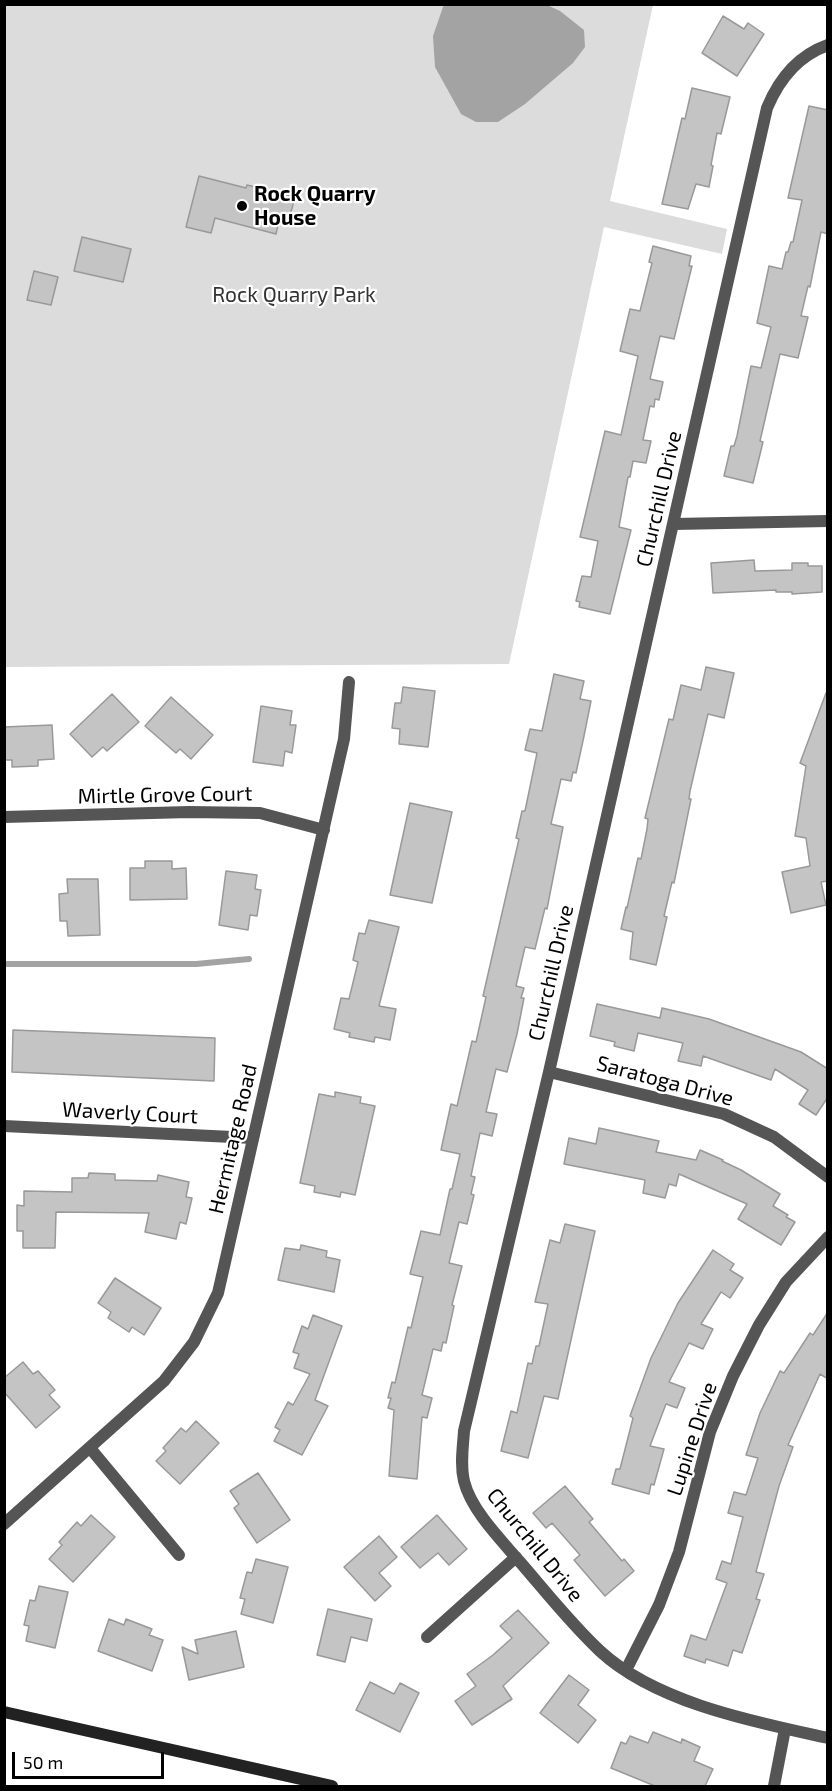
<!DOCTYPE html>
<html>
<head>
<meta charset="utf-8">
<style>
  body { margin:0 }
  #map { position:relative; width:832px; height:1791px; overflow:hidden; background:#fff; font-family:"Exo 2",sans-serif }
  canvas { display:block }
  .frame { position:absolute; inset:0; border:6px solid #000; pointer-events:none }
  .scale { position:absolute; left:12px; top:1752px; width:152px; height:27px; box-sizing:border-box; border:3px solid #000; border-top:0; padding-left:8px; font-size:18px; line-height:21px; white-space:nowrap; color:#000; -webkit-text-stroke:4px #fff; paint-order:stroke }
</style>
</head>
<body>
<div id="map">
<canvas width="832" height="1791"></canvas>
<div class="frame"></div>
<div class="scale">50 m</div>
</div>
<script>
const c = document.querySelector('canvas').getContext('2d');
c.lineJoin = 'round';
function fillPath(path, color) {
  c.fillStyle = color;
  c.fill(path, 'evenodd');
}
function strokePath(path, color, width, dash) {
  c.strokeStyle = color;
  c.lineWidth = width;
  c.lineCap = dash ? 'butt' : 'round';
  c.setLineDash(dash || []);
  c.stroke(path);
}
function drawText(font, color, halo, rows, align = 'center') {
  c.font = font + ' "Exo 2",sans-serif';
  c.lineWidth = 4.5;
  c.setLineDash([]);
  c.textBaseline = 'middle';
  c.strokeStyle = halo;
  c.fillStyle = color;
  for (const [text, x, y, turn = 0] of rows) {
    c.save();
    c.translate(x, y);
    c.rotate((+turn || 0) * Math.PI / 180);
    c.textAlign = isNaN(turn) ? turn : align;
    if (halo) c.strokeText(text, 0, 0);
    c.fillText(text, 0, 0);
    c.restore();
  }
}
fillPath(new Path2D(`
  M5,5H653L610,201L727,229L722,254L604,227L509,664L5,667Z`), '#dcdcdc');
fillPath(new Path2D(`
  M444,4L547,5L560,11L584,30L585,47L573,63L525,104L498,122H476L461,114L435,67L433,36Z`), '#a3a3a3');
strokePath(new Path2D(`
  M4,964H196L249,959`), '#a3a3a3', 6);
const building = new Path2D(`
  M723,16L744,29L748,23L764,34L737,76L702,53Z
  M692,88L730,97L721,134L717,133L711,165L713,166L709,187L696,184L688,209L662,204L682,118L685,119Z
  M809,106L828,110V234L821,232L810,287L808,286L801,316L808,317L798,358L780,354L760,441L763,442L753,483L724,476L731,446H734L737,436L751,366L761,368L771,327L757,323L769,266L782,269L786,252H788L791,242H793L802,200L788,198Z
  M199,176L246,188L247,185L295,197L288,223L279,220L276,234L215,218L211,233L186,227Z
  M82,237L131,249L123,282L74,271Z
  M653,246L691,256L689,266H692L674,339L660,336L650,379L663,382L659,400L655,399L654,407L650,406L643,440L651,441L646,463L633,461L630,477H628L619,527L631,530L610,614L579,607L580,602L576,601L582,576L591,577L598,541L580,537L605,431L621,435L638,356L620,351L630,309L640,311L652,263L649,262Z
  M34,271L58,277L51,305L27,300Z
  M754,560L755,571L792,570V563H808V566H822V592L792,594V592H776V590L713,593L711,563Z
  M706,667L734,673L724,718L708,714L690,791L689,799H691L674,883L672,882L664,916L667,917L656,965L630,959L633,932L621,929L626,907L627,908L638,858L641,859L647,829L648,819L645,818L669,719L673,720L681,685L701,690Z
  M554,674L584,681L580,699L591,701L584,736L576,773L573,772L571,781L561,779L551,824L563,827L547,909L545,908L535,949L525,947L516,986L524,988L521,998H524L517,1034L507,1072L496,1069L486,1112L497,1114L492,1136L480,1133L471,1176L475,1177L471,1194L474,1195L467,1224L459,1222L449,1263L462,1266L452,1305L454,1306L446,1343L443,1342L441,1351L433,1349L422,1395L432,1398L427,1418L422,1417L417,1479L389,1476L394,1410L388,1408L391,1398H388L392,1382L395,1383L408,1327L411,1328L423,1277L410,1274L421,1231L440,1235L450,1189H452L460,1154L441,1150L451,1104L457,1106L472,1041L476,1042L486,997L483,996L519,839L516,838L522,811H525L537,753L525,750L530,729L542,731Z
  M403,687L435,691L428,747L399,744L400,729L392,728L395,703H401Z
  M826,693H828V881L821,882L826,905L791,913L782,872L810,866L806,838L795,836L806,766L800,763Z
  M112,694L139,722L107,751L103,747L92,757L70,734Z
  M171,697L213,735L191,759L180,749L176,753L145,726Z
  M261,706L292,711L290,725H296L292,753L285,751L283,766L253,762Z
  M52,725L54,759L38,760V766L12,767V760H4V727Z
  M410,803L452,812L432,903L390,895Z
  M145,861H172V869L186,868L187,899L130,900V868H145Z
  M226,871L257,875L255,889L261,890L257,916L250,915L248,930L219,925Z
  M67,879H98L100,935L68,936L67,921H60L59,894L68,893Z
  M369,920L399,927L379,1006L396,1009L390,1040L375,1037L374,1042L349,1037L350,1033L334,1029L341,998L349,999L358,962L353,960L359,933L365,934Z
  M597,1004L660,1018L662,1008L709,1019L801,1052L828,1069V1097L816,1115L799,1104L808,1090L775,1069L771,1080L703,1056L701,1066L678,1061L683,1043L638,1033L634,1051L614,1046L615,1042L590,1036Z
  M13,1030L215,1038L214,1081L12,1072Z
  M335,1092L361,1097L360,1103L375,1106L355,1195L341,1192L340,1197L314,1192L315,1186L300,1183L319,1094L335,1097Z
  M599,1128L659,1141L656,1152L696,1160L700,1150L723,1160L722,1161L741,1170L780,1194L773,1206L788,1215L786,1217L795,1222L781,1245L738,1219L747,1204L679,1174L676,1186L669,1184L665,1198L643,1193L645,1180L564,1164L569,1138L596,1144Z
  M89,1173L115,1174V1180L157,1181L158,1175L189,1182L186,1197L192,1198L186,1224L180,1222L176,1239L145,1232L149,1213L56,1212L55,1248H23V1231H17V1205L24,1206V1191L72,1192V1178H88Z
  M565,1224L595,1231L558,1399L544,1396L528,1458L501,1451L511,1411L517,1413L528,1363L532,1364L536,1346H539L548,1304L535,1302L550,1240L560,1243Z
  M301,1245L327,1251L326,1257L340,1260L334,1292L278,1280L285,1248L300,1250Z
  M713,1250L734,1264L730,1270L743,1278L730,1298L721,1292L701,1324L713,1329L703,1349L689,1343L669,1382L685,1388L677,1408L666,1404L650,1446L664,1449L654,1485L651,1484L649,1494L612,1484L616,1469H620L633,1418L630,1416L651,1358L678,1303Z
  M115,1278L161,1308L144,1335L132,1327L129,1332L108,1318L111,1312L98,1303Z
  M828,1312V1379L820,1374L788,1445L793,1447L779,1486L756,1572L764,1574L756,1599L760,1600L742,1653L733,1650L728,1666L706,1659L705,1663L684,1656L691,1635L706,1640L727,1583L716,1579L722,1561L731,1564L743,1517L728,1513L734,1492L746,1495L758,1458L746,1455L760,1413L780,1371L784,1373L810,1333L813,1335Z
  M313,1315L342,1326L315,1400L328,1406L302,1455L274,1441L280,1430L275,1427L288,1402L293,1405L310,1374L294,1368L299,1354L293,1352L302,1326L308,1329Z
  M23,1362L33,1374L38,1371L55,1390L49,1395L60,1407L36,1428L4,1392V1378Z
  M196,1421L219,1443L180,1484L156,1461L166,1451L163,1448L181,1428L186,1432Z
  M258,1473L290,1520L257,1543L234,1508L239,1504L230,1491Z
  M565,1486L593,1519L589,1522L622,1561L624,1559L634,1571L605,1596L574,1560L580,1555L552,1523L546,1528L533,1513Z
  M91,1515L115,1537L73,1582L49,1559L62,1545L59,1542L77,1522L81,1526Z
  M437,1515L467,1549L449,1565L438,1553L420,1568L401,1547Z
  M379,1536L397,1557L379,1573L391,1586L375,1601L344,1567Z
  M256,1559L288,1567L273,1623L241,1614L245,1599L240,1598L247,1572L252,1573Z
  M39,1586L68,1592L55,1648L26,1641L29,1626L24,1625L30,1600L35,1601Z
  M328,1609L372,1619L367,1641L351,1637L345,1662L317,1655Z
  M518,1610L549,1643L503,1686L512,1699L472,1725L455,1701L476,1686L467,1674L493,1655L512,1638L500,1626Z
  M109,1619L124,1625L126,1619L152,1629L149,1635L163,1640L152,1671L98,1651Z
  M236,1631L244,1667L189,1680L182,1647L198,1654L195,1640Z
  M569,1675L589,1690L578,1705L596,1720L578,1743L540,1713Z
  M370,1682L394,1694L400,1683L419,1693L400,1732L356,1710Z
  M653,1732L681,1743L682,1739L700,1747L694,1761L713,1769L705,1786H655L611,1768L621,1742L626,1744L630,1736L648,1743Z`);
fillPath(building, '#c4c4c4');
strokePath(building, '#999', 1.5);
strokePath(new Path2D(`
  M828,45C797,56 779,79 767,108L549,1072L464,1431C463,1447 460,1464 464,1481C471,1510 501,1540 520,1562C546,1592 571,1624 600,1651C656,1703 755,1722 828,1738
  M674,524L828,521
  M4,817L189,812L260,813L324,830
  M549,1072L724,1114L774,1137L828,1177
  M4,1126L253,1138
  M90,1448L179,1555
  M4,1524L164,1381L194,1342L218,1293L344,739L349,682
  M427,1637L516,1557
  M626,1670L659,1605L679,1552L710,1432L733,1376L759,1325L786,1282L828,1237
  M774,1786L785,1729`), '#555', 12);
strokePath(new Path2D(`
  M4,1712L332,1786`), '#222', 12);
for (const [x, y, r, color] of [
  [242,206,6,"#000"]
]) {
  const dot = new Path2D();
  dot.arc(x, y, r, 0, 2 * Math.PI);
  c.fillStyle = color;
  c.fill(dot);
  strokePath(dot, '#fff', 2);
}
drawText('bold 21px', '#000', '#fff', [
  ["Rock Quarry",254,194],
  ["House",254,218]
], 'left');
drawText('21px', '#333', '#fff', [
  ["Rock Quarry Park",294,295]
]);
drawText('21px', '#000', '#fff', [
  ["Churchill Drive",659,499,-77],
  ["Mirtle Grove Court",165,795,-1],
  ["Churchill Drive",551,973,-77],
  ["Saratoga Drive",665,1081,15],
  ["Waverly Court",130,1113,3],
  ["Hermitage Road",233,1139,-77],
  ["Lupine Drive",692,1439,-72],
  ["Churchill Drive",535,1545,51]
]);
</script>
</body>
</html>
